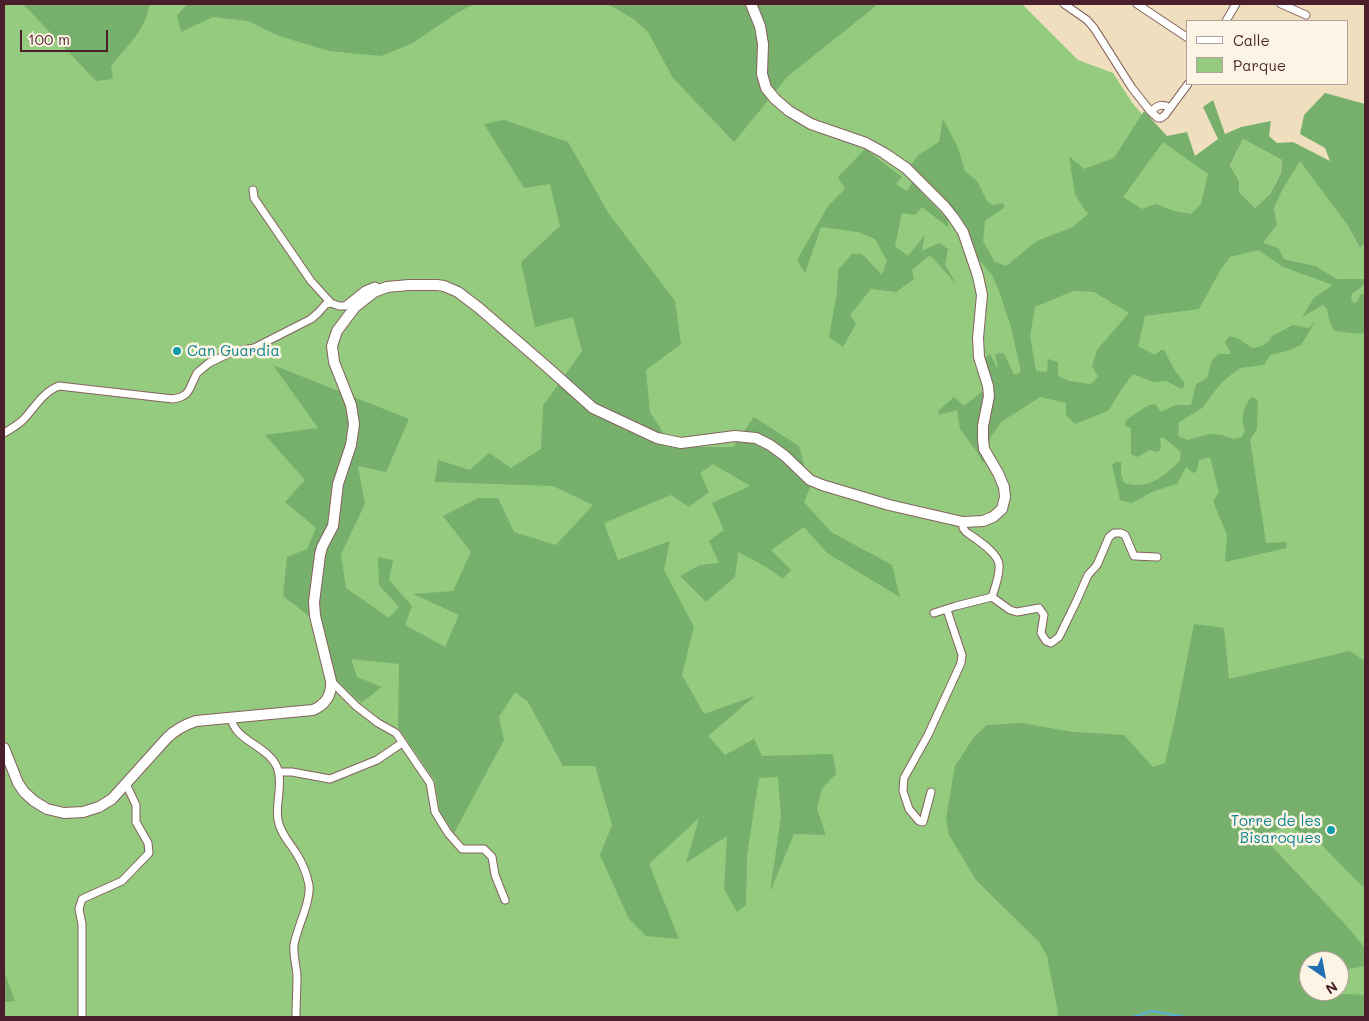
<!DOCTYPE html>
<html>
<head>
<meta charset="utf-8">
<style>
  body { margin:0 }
  #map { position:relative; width:1369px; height:1021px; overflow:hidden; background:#f0dfbe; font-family:Mali,sans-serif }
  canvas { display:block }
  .frame { position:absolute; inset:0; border:5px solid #4a1f2b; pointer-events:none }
  .legend { position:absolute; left:1186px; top:20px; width:162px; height:65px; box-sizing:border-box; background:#fcf5e5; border:1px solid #b59f9b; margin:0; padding:6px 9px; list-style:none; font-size:15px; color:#4a1f2b }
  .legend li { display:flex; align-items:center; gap:10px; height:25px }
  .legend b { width:25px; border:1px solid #b59f9b }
  .north { position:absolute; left:1299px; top:951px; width:50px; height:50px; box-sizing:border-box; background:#fcf5e5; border:1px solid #b59f9b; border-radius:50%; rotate:147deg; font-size:14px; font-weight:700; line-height:20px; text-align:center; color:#4a1f2b }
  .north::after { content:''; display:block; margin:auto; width:18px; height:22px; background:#1f6fb2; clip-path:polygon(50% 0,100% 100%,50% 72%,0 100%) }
  .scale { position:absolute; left:20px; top:30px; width:88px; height:22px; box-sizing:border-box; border:2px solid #4a1f2b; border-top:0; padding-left:6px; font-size:15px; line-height:18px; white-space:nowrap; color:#4a1f2b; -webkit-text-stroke:4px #fcf5e5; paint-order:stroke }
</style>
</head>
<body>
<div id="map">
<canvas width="1369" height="1021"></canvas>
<div class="frame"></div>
<ul class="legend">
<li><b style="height:6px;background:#fff"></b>Calle</li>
<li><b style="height:14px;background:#94cb7e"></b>Parque</li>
</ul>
<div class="north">N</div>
<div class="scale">100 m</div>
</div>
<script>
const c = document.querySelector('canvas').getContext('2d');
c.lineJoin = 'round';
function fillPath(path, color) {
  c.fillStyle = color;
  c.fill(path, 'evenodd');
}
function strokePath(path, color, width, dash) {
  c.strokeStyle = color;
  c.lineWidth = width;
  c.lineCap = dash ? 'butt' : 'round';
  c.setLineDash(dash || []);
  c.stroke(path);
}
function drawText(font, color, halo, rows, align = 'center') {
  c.font = font + ' Mali,sans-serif';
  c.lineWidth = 5;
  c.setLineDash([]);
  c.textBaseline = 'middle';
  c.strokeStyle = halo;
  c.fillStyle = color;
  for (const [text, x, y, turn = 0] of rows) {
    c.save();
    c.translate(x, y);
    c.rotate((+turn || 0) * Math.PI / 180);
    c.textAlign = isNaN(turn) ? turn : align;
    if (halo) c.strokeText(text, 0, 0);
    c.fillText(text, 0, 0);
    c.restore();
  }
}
fillPath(new Path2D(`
  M4,4H1022L1078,60L1113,73L1133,104L1167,142L1219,174L1217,207L1279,260L1340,285L1365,282V1017H4ZM1309,961H1339V991H1309Z
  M1243,139L1282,160L1281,172L1270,194L1255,208L1239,192V181L1230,167Z
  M1300,160L1348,226L1360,248L1365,244V279H1337L1316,266L1284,259L1263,243L1277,225L1274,208L1283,189Z`), '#94cb7e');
fillPath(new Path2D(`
  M23,4H149C147,29 126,47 111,66L113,79L96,81Z
  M188,4H474L457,13L413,43L381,56L329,51L279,36L248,21L213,17L181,32L177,15Z
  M608,4H877L871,10L788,76L734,142L673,78L648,32L635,20Z
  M1325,93L1365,104V244L1360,248L1348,226L1300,161L1283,189L1274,208L1277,225L1263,243L1278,248L1284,259L1316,266L1337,279H1365V284L1352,294L1351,300L1353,303L1357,302L1361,294H1365V331L1362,334L1334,331L1329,320L1327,309L1323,305L1302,317L1314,298L1333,285L1283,267L1258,250L1230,257L1221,269L1199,309L1145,316L1138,346L1155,355L1161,350H1164L1175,371L1184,382V387L1182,389L1166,381L1153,382L1133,374L1121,390L1108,411L1075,424L1066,415V403L1040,397L1001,422L991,437L983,463L977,452L960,429L957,410L939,415L938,411L954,397L964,406L983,391V359L990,354L997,368L998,367L995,354L1004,353L1014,375L1021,372L1011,327L999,291L992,275L973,253L960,223L909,168L918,155L939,142L943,119L958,148L965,171L977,181L987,201L992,205L1003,203L1005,207L985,221L983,241L995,262L1006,266L1037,241L1073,227L1088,214L1075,195L1069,156L1084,169L1114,158L1144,111L1167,136L1187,132L1195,156L1218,139L1203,107L1213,100L1225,134L1241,127L1271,121L1269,136L1277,143L1293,142L1330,161L1325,148L1300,134L1304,115ZM1243,139L1282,160L1281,173L1270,194L1255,208L1239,192V181L1230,166ZM1163,142L1208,174L1201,204L1191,214L1174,211L1156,204L1142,209L1123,197ZM1073,291L1094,292L1129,313L1097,350L1092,366L1098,377L1091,384L1069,381L1058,376V362L1048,359L1047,372L1036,371L1030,336L1035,307Z
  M504,120L568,142L609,214L675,301L681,344L646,370L650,412L672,447H733L754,417L799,446L810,488L804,502L831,532L892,565L900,597L827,553L804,527L771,550L791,570L783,579L768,568L738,552L735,577L706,602L680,576L700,565L719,563L709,541L724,530L712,503L750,486L713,464L700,473L709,492L689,507L671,495L604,523L618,560L670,541L664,570L694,627L682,675L704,714L755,696L708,736L725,755L754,739L762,756L833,754L836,774L822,788L817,809L826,835L794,834L770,892L781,817L778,777L759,778L747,855L746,905L737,912L724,889L727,836L686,863L699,818L649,864L679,939L646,936L629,919L600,855L612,825L595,766H563L528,702L515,692L499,717L504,740L454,833L440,812L435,781L398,727L399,664L351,659L357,677L382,687L361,703L336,679L322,626L283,596L287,557L307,549L316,528L285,502L305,480L265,435L318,428L273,365L409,419L386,472L358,466L365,504L341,554L346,588L389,618L399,607L379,585L378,557L393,560L389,580L412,606L405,625L445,647L459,615L413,594L453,591L471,552L443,516L478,498H498L514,532L556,545L593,505L553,486L435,482L438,460L470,470L489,453L511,468L541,449L543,406L582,351L573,317L535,327L521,262L560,226L550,184L524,188L484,124Z
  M865,149L902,177L896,184L907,191L913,181L921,192L948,220V227L922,207L915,215L902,213L895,246L908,256L925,235L922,251L939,243L948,249L945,265L957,285L930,255L912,270L914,279L896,292L871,289L850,315L856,324L843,347L829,337L837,293L838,270L852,254H862L882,275L887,261L875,239L858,232L821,227L805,273L797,260L828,206L845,189L838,177Z
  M1315,322L1301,345L1287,351L1270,355L1264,365L1240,368L1222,382L1202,408L1179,422L1178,436L1187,440L1209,434L1222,435L1234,439L1242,437L1245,430C1240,419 1243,406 1252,397L1255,398L1258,402L1257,429L1250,440L1266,543L1287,542L1286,548L1225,562L1227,535L1213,501L1219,492L1210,457L1199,460L1197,471L1193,473L1186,467L1177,484L1154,491L1132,503L1120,500L1112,465L1116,462H1121V474L1124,483C1149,490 1163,477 1180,461L1181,452L1163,437L1160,438L1161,448L1159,451L1155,452L1150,450L1137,457L1131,454V428L1125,426L1126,420L1147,406L1155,404L1161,412L1175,405H1191L1196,384L1207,378L1212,361L1218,354H1231L1225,342L1230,336L1239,339L1252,348L1262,346L1269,341L1272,336L1293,325L1308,328Z
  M1194,624L1224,628L1229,679L1350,651L1365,661V887L1362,886L1318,841L1288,826L1262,836L1344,923L1365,948V966L1339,971V961H1309V974L1303,979L1301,986L1311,995L1349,994L1365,995V1017H1058L1057,1007L1047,956L1039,942L976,880L949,835L946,818L955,766L974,737L987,725L1021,723L1073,732L1124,735L1153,767L1165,763L1178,705Z
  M4,971L15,1001L4,1002Z`), '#77af6d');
strokePath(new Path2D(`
  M1132,1017L1152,1011L1186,1017`), '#58b2d6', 2);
const street = new Path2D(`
  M1064,4L1087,20L1094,28L1132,88L1151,112
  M1137,4L1188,38
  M1281,4L1306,15
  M1226,21L1236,4
  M1170,108C1162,103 1157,105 1151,112L1158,118H1161L1165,115L1188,84
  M253,190L254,198L311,281L331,303
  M4,433C11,429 18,425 24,419C35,407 43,392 59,386L173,399L181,397L186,394L189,390L197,373L209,363L232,352L254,348L311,319L318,313L326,304L331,303L339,306H345L365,290L375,286L381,290
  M963,522V528L966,532C976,539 999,553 999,565C1000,575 995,587 992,597
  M934,613L956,606L992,597L1010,610L1017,612L1039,608L1044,615L1041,633L1046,641L1051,643L1059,637L1077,600L1088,575L1097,565L1109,537L1114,533H1121L1125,535L1134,556L1157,557
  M331,681L356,706L378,723L396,733L430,783L435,812L448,833L462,849H484L492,857L495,875L505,900
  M231,718C235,742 271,746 278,770C283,786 275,804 278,820C280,833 290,843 296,853C302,862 307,875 309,885C311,902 297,927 294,945C293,954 296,965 297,975C297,989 296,1003 296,1017
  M279,772H292L330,779L377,760L402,743
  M931,792L923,822L919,821L909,809L903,791L904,778L928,735L961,663L962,655L947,610
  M82,1017V924L79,909L82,899L122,881L149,853L148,843L136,822V805L126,784`);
const secondary = new Path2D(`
  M4,748L18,783L24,792L34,801L47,809L64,813L83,812L99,807L112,799L167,738C176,729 184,725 196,721L313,710C325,705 332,695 331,681L315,616L314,602L320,555L322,547L333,526L338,484L351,445L354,424L351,405L334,362L332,346L337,331L355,307L374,292L387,287L409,285H437L444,286L458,292L479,308L546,366L593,408L657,438L681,443L735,436L756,438L770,445L785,456L810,480L822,485L889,505L963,522L983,521L993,517L1002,509L1005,497L1004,487L998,473L984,449L983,439V426L989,396L988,386L979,357L978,338L982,295L978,276L963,232L953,217L945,207L906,168L884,153L866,143L811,124L789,111L775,99L766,88L762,74L763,44L760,26L751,4`);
strokePath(street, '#84625e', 9);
strokePath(secondary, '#84625e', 12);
strokePath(street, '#fff', 7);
strokePath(secondary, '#fff', 10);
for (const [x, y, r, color] of [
  [177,351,5,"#0f9aa8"],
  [1331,830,5,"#0f9aa8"]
]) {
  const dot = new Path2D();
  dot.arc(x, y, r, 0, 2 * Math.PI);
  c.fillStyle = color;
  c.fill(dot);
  strokePath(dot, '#fcf5e5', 2);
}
drawText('15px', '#0d838f', '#fcf5e5', [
  ["Can Guardia",187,351],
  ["Torre de les",1321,821,"right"],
  ["Bisaroques",1321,838,"right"]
], 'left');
</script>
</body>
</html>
